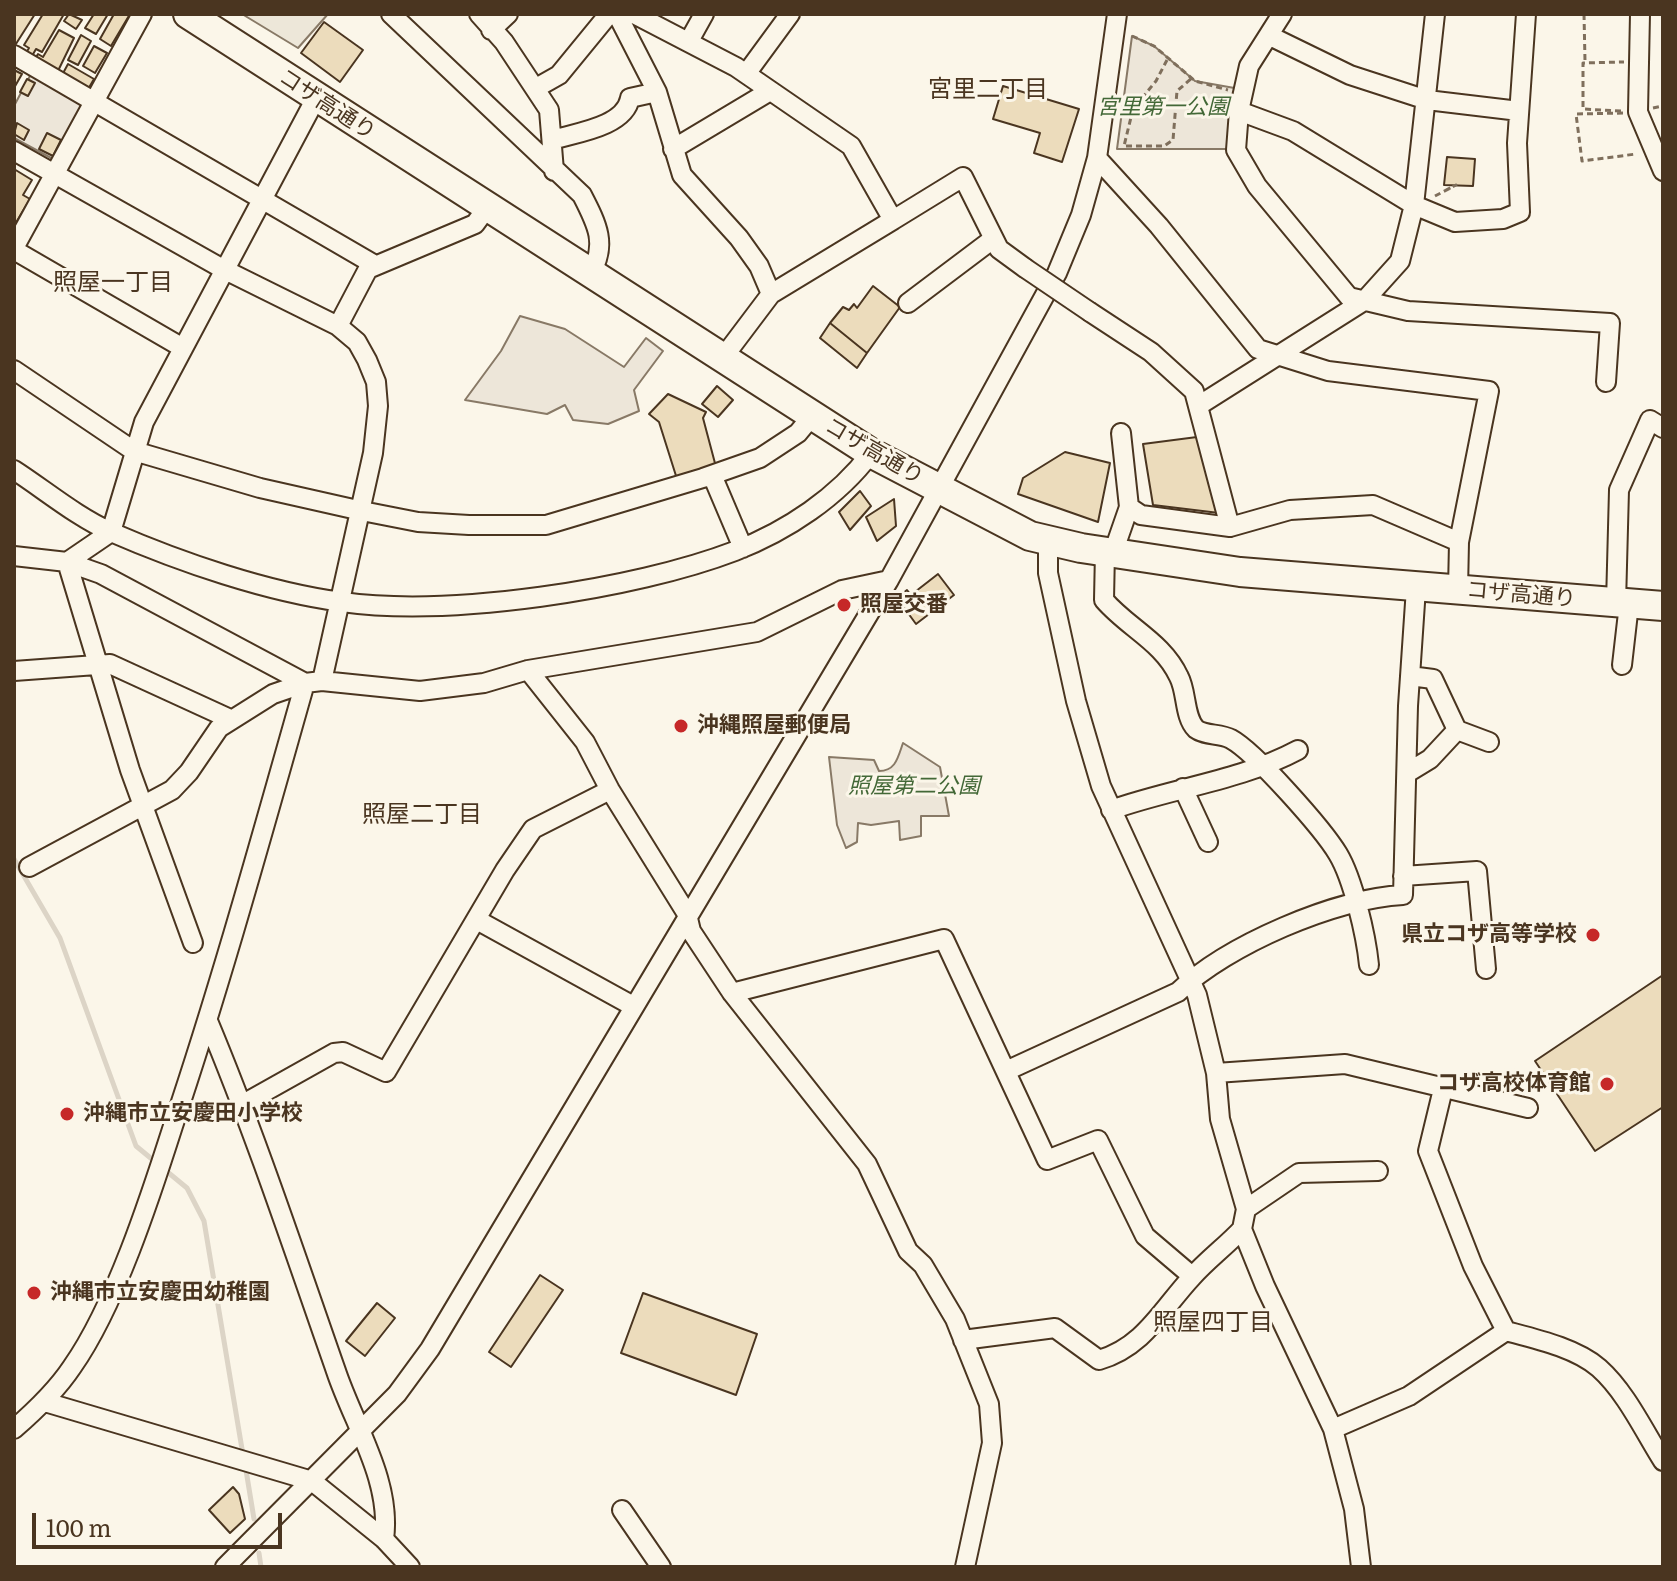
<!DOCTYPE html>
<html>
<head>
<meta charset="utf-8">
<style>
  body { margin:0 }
  #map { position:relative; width:1677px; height:1581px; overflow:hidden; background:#fbf6e9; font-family:Literata,serif }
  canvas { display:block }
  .frame { position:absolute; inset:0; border:16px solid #4a3520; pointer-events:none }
  .scale { position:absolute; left:32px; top:1513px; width:250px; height:36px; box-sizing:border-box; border:4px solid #4a3520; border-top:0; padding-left:10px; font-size:24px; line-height:28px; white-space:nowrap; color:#4a3520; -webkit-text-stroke:6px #fbf6e9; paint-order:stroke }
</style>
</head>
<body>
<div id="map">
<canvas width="1677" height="1581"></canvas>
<div class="frame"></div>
<div class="scale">100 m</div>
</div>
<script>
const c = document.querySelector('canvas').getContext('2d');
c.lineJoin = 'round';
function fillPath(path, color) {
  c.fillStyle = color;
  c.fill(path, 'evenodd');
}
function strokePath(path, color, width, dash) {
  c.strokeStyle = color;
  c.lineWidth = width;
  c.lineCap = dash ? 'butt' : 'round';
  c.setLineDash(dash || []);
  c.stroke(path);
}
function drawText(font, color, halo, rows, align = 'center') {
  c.font = font + ' Literata,"Noto Sans JP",serif';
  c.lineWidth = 6;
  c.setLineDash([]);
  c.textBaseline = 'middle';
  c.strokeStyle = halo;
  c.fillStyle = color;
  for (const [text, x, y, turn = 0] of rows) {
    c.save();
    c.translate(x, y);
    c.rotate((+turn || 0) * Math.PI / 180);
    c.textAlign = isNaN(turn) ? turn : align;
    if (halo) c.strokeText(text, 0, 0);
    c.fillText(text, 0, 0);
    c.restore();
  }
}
const green = new Path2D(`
  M1132,36L1154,46L1195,81L1240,89L1231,149H1117Z
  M31,74L84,103L53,159L14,138V106Z
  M520,316L565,329L624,367L646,338L663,351L634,390L639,411L608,424L573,420L565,405L547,414L465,400L501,351Z
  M903,743L940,767L949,816H921V836L900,840L899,821L871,825L858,823L857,842L846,848L837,825L829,757L874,760L879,771C896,771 898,757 903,743Z`);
fillPath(green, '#ede6d9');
strokePath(green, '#887966', 2);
const parking = new Path2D(`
  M242,14H328L298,48Z`);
fillPath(parking, '#ede7d9');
strokePath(parking, '#887966', 2);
strokePath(new Path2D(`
  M14,859L60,938L136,1146L187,1188L204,1221L243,1455
  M245,1464L254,1519
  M259,1553L261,1567`), '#dcd4c6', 5);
const building = new Path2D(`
  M14,14H35L14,47Z
  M43,14H64L42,52L36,49L32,56L26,53L29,48L24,45Z
  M69,14L82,20L76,29L64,21Z
  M94,14H108L96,34L85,28Z
  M114,14H130L111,46L100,39Z
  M324,22L363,50L340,82L301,53Z
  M59,30L74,38L56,75L33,62L38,54L43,57Z
  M81,35L91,41L78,65L68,60Z
  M94,46L107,53L95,73L83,66Z
  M68,64L94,79L87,91L61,77Z
  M14,70L22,74L14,88Z
  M27,79L35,83L28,96L20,92Z
  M1003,86L1079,109L1062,162L1034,153L1040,133L993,119Z
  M17,123L29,130L24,140L14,134Z
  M47,133L61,140L53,156L39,149Z
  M1447,157L1475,159L1473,186L1444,185Z
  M14,169L32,180L23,195L30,199L14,226Z
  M873,286L900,307L867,353L830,323L843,307L849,310L854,304L857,308Z
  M830,323L867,353L857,368L820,338Z
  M717,386L733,400L718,417L702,404Z
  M668,394L706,412L703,418L716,467L677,479L659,422L649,414Z
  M1197,437L1219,513L1153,505L1143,444Z
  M1065,452L1110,463L1098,522L1018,494L1023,478Z
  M860,491L871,506L850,530L839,512Z
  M894,499L896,526L877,541L866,517Z
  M938,574L954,595L916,624L897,598L907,590L911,595Z
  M1663,975V1107L1595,1151L1535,1061Z
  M540,1275L563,1290L511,1367L489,1352Z
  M643,1293L757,1334L736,1395L621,1353Z
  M377,1303L395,1318L365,1356L346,1341Z
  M233,1487L239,1494L245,1519L230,1533L209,1510Z`);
fillPath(building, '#ecdcbc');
strokePath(building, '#4a3520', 2);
const minor = new Path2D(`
  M391,14L582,195C597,224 608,245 590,274
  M479,14L504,42L549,110L554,171
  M634,14L736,67L851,146L893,220L963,177L999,249L1025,268
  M1282,14L1249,66L1239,111L1236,150L1257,186L1349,297L1408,311L1610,323L1606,382
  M1640,14L1638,112L1663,171
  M618,16L657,92L682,175L739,238L759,266L771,294
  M491,30L508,14
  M1270,36L1350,75L1427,100L1519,111
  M689,41L704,14
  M14,55L375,265
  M746,74L790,14
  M536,88L559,75L609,14
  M1239,111L1293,131L1414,205L1455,222L1503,219L1520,212L1517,143L1526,14
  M552,140C575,133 625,127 630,98L657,92
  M673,149L770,91
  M14,151L223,269L338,326L357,342L367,360L376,382L378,406L373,453L322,681
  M1097,158L1159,226L1258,349L1328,371L1489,391L1459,542L1458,590
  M14,248L142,14
  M14,250L183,348
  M908,303L993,239
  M1090,312L1151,352L1194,391L1230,527L1141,515L1129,507
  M338,326L368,269L475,224L486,209
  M722,359L771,294L893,220
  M14,370L134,451L260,488L362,511L418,522L469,525H546L703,478L760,458L798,433L812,416
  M1198,406L1364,301L1400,261L1414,205L1435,14
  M14,470C45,490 77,517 111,532C180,562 267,592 342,602C450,617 633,590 735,551C787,531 838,497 871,453
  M712,475L743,548
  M1230,527L1290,510L1373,505L1459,542
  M1048,542V573L1076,701L1101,786L1197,995L1216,1073L1220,1119L1246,1209L1242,1229L1265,1286L1333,1429L1354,1509L1361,1567
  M1105,551L1104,600C1128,628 1163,642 1179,677C1187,692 1184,717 1196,729C1205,736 1220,733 1231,739C1255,752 1323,829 1338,854C1353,879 1366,935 1369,965
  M1113,553L1129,507L1121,433
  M14,556L67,562L101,574L305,683
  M67,562L111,532L144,422L316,98
  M67,562L130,770L193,943
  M1616,603L1619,490L1650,420L1663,428
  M1622,665L1629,604
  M528,670L585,742L610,790L687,914L691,931L732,993L867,1164L908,1251L923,1265L955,1319L989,1404L992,1443L965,1567
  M14,671L110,664L230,719
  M1457,730L1489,742
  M1407,773L1430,759L1457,730L1433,679L1410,676
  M1183,788L1208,842
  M1111,810C1172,788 1240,781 1298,750
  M29,867L172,790L189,772L219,728L273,694L305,683L322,681L420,691L484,683L528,670L757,632L842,590L889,580
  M1403,876L1477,871L1486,969
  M477,920L633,1006
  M732,993L944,939L1047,1160L1098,1140L1145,1236L1192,1276
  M208,1021C256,1136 295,1254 336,1371C354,1425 392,1481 384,1539
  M1006,1071L1178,992C1227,945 1336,898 1403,895L1408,706L1416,588
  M1216,1073L1345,1064L1528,1108
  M1443,1089L1428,1151L1473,1266L1506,1331C1536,1339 1576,1348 1599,1368C1626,1392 1644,1431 1663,1461
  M243,1104L334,1053L343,1052L386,1072L505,870L533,829L610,790
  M1246,1209L1299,1173L1378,1171
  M963,1340L1055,1328L1099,1360C1144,1347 1162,1309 1192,1277C1207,1260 1226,1246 1242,1229
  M45,1402L312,1481L384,1539L410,1567
  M14,1429C36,1410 56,1391 72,1367C115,1306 150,1198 173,1126C222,980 263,831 305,683
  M1333,1429L1409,1396L1506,1331
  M622,1510L661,1567
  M225,1567L397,1394L430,1349L889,580L1057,273L1081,215L1097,158L1117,14`);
const highway = new Path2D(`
  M188,14L871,453L1030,536L1081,548L1240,572L1663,606`);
strokePath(minor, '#4a3520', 22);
strokePath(highway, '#4a3520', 32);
strokePath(new Path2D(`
  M1584,14L1585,61
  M1132,36L1154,46L1195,81L1228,90
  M1167,60L1156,81L1133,109L1124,146H1164L1173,140L1177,91L1192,78
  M1653,108L1663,106
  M1621,111L1583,109V63L1624,62
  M1623,113L1576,114L1582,161L1636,154
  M1435,196L1456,185L1446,190`), '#7f6f5c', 3, [6, 4]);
strokePath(minor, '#fbf6e9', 18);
strokePath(highway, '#fbf6e9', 28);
const minorBridge = new Path2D(`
  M1025,268L1090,312`);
strokePath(minorBridge, '#4a3520', 22, []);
strokePath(minorBridge, '#fbf6e9', 18);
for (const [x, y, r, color] of [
  [844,605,8,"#c62828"],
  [681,726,8,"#c62828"],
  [1593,935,8,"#c62828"],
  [1607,1084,8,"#c62828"],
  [67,1114,8,"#c62828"],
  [34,1293,8,"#c62828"]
]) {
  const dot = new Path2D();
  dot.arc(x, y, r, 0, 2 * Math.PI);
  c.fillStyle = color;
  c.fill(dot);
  strokePath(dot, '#fbf6e9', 3);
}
drawText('22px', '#4a3520', '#fbf6e9', [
  ["コザ高通り",327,105,33],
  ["コザ高通り",874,452,30],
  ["コザ高通り",1521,595,5]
]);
drawText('italic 22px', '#436837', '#fbf6e9', [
  ["宮里第一公園",1163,108],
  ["照屋第二公園",914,787]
]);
drawText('bold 22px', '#4a3520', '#fbf6e9', [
  ["照屋交番",860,605],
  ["沖縄照屋郵便局",697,726],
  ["県立コザ高等学校",1577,935,"right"],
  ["コザ高校体育館",1591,1084,"right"],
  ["沖縄市立安慶田小学校",83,1114],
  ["沖縄市立安慶田幼稚園",50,1293]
], 'left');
drawText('24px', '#4a3520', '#fbf6e9', [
  ["宮里二丁目",988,90],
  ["照屋一丁目",113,283],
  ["照屋二丁目",422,815],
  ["照屋四丁目",1213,1323]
]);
</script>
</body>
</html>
